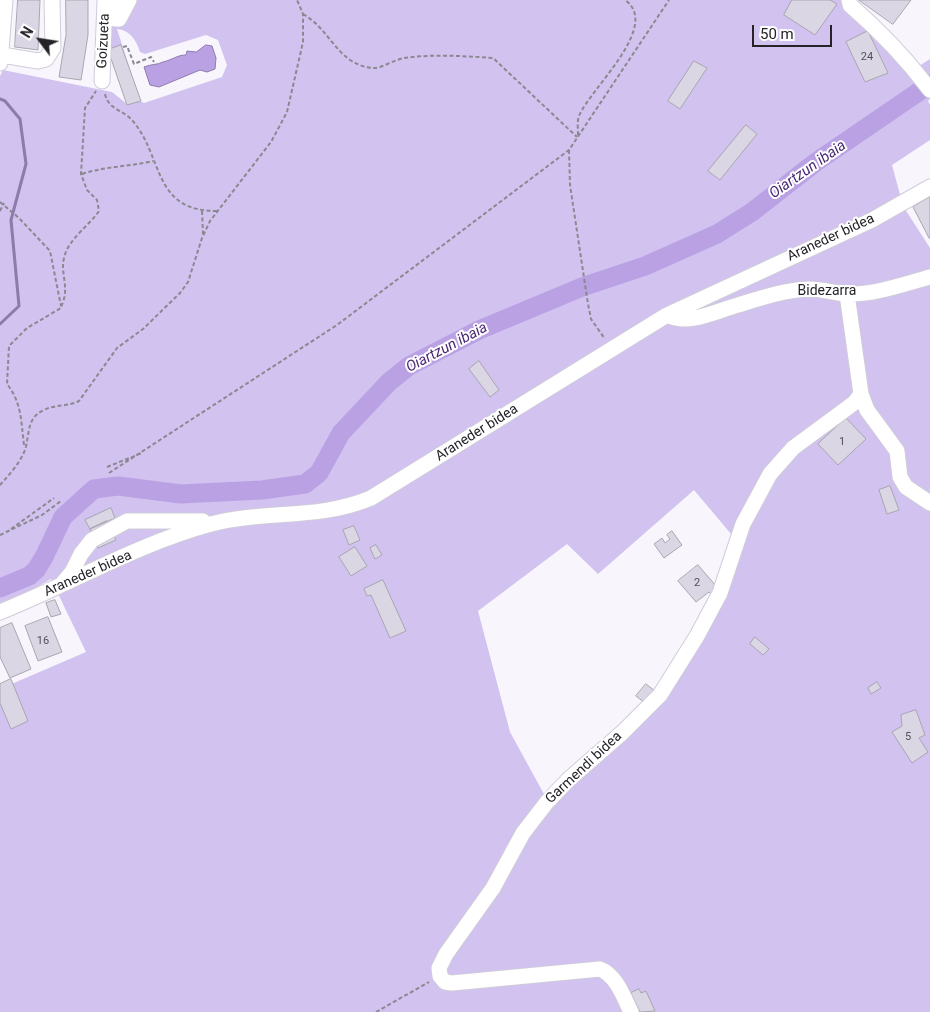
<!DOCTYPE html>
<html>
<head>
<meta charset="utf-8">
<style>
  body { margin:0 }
  #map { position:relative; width:930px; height:1012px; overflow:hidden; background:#f8f5fd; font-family:Roboto,sans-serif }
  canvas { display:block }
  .north { position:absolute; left:15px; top:15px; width:50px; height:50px; -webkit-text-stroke:4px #fff; paint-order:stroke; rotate:301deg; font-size:14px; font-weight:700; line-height:20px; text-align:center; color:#252328 }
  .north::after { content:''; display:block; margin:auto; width:18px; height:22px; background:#252328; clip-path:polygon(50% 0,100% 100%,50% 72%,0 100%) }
  .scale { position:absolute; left:752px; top:25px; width:80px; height:22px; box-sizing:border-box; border:2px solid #252328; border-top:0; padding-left:6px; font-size:15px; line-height:18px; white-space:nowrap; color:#252328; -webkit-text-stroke:4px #fff; paint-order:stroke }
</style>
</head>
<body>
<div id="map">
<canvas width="930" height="1012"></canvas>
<div class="north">N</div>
<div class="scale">50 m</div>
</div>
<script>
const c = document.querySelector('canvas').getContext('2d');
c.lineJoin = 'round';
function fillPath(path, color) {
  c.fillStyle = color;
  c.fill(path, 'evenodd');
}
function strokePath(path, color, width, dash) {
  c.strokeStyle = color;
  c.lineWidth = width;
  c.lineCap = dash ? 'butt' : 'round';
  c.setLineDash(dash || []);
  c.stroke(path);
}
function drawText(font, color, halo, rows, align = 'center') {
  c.font = font + ' Roboto,sans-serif';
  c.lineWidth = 4;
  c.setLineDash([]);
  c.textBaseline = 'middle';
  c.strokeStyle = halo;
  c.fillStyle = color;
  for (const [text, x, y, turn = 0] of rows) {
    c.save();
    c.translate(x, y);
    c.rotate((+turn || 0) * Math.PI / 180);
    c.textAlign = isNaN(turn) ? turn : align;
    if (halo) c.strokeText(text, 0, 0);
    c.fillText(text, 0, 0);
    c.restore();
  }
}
fillPath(new Path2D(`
  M110,0H846L911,71L930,59V99L928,101L930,105V140L892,165L903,206L930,248V1012H0V689L86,652L51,579L0,608V76L3,70L112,92L127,104L107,44ZM117,29C130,30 137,41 140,52L145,54L206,35L218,40L227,65L222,77L144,103L140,101ZM694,490L737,541L660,692L545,796L510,732L478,611L567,544L598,574Z`), '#d1c2f0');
const water = new Path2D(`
  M206,45L212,46L216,58L215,69L207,72L200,70L159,87L150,85L144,67C151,64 157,65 163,62C172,60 177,55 186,55L187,51L196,52Z`);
fillPath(water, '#b9a1e4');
strokePath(water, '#8d7bac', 1);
strokePath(new Path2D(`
  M0,99L5,101L20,119L26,164L11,220L19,306L0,324`), '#8d7bac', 3);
strokePath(new Path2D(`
  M0,588L29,576L36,570L44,557L63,517L94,489L118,486L181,494L262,490L305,484L319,473L341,433L389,382L409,366L479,330L582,287L645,266L717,234L752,212L816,162L930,84`), '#b9a1e4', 19);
const building = new Path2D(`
  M18,0H40L38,50L15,47Z
  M66,0H88V35L81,80L59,77L66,35Z
  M792,0H830L837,4L815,35L784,15Z
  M859,0H911L893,24Z
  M868,31L888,73L865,82L846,42Z
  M121,45L141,101L127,105L108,50Z
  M694,61L707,68L680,109L668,101Z
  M746,125L757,134L720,180L708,171Z
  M930,197V238H929L913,207Z
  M479,361L499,390L490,397L469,369Z
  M846,418L866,439L838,465L818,444Z
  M890,486L899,510L887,514L879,490Z
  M111,508L115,518L90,529L85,520Z
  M107,521L116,540L98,548L90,529Z
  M354,526L360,540L349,545L343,530Z
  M672,531L682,545L664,558L654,544L662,538L665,543L670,539L667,535Z
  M376,545L382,555L375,559L370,548Z
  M355,547L367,566L351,576L339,557Z
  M698,565L716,586L714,588L716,590L711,594L709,592L696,602L678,581Z
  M383,580L406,631L390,638L371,595L367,596L364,589Z
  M55,600L61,614L51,617L46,603Z
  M48,617L62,652L38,661L25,626Z
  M12,623L31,669L10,678L0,657V628Z
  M755,637L769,649L763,655L750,644Z
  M11,679L28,721L11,729L0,703V684Z
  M877,682L881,688L871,694L868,688Z
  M646,684L655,691L645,703L636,696Z
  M916,710L925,735L919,738L928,752L912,763L892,732L902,726L901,715Z
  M639,989L641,993L646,991L655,1011L640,1012L631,993Z`);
fillPath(building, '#dad6e3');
strokePath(building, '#a9a6b1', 1);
const minor = new Path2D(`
  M849,0L850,5C880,31 906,58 930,90
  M114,1L115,19H119L129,0
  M2,55L38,61L46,59L53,48L52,0
  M0,63L5,0
  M102,81L105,0
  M667,315C689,326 716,311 738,305C761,298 784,290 809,289C822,289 834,293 847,294C874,295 904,284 930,277
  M861,394L867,410L897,451L900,477L906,487L930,503
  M62,584L72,572L81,554L92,540L127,521H203
  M0,612C70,584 137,544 211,524C265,510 319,520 371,498L667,315L872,220L930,187
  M631,1012C623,996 617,976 600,969L452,983L445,982L440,976L439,968L446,954L493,888L523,833L547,802L568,780L623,732L660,695L697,636L720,593L743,524L770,474L793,448L854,403L861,394L847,294`);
strokePath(minor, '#d0ccd9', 17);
strokePath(new Path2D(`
  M303,14C325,27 332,47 350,60C358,65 366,68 375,68C381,68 394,60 404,58C433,54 463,56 493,58L577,137
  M123,47L127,46L134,64L151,57L154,62
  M105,94C108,109 123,110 132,120C164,157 152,212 218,211
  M578,135C578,129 577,121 579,116C589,90 662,26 625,0
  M569,150L570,185L588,304L591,319L605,339
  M82,174C106,166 128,167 153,161
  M0,202L19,218L50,251L61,306
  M0,211L4,203
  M202,211L203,234
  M24,445C21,422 22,403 7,384L9,346L27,328L61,308C62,304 65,298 65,293C66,281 61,270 64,258C68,239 89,226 99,211L97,200L87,190L81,174L85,108L96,91
  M107,467L142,453
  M109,473L337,325L569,150L669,0
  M0,485C9,475 20,463 25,450C30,434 26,418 44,410C55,404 68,407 79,401L117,348L143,329L180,293L188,282L202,238L210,221L271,142L287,112L303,42V14L297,0
  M11,529L54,498
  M0,535L42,515L61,501
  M376,1012L429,982`), '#8b888f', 2, [4, 2.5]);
strokePath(minor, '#fff', 15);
drawText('11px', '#525057', null, [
  ["24",867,57],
  ["1",842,442],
  ["2",697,583],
  ["16",43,641],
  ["5",908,737]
]);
drawText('14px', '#252328', '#fff', [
  ["Goizueta",104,41,-87],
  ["Araneder bidea",831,238,-25],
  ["Bidezarra",827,291],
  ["Araneder bidea",477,433,-32],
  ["Araneder bidea",88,574,-24],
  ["Garmendi bidea",584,768,-43]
]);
drawText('italic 15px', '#4a2876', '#fff', [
  ["Oiartzun ibaia",808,170,-35],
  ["Oiartzun ibaia",447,348,-28]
]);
</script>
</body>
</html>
